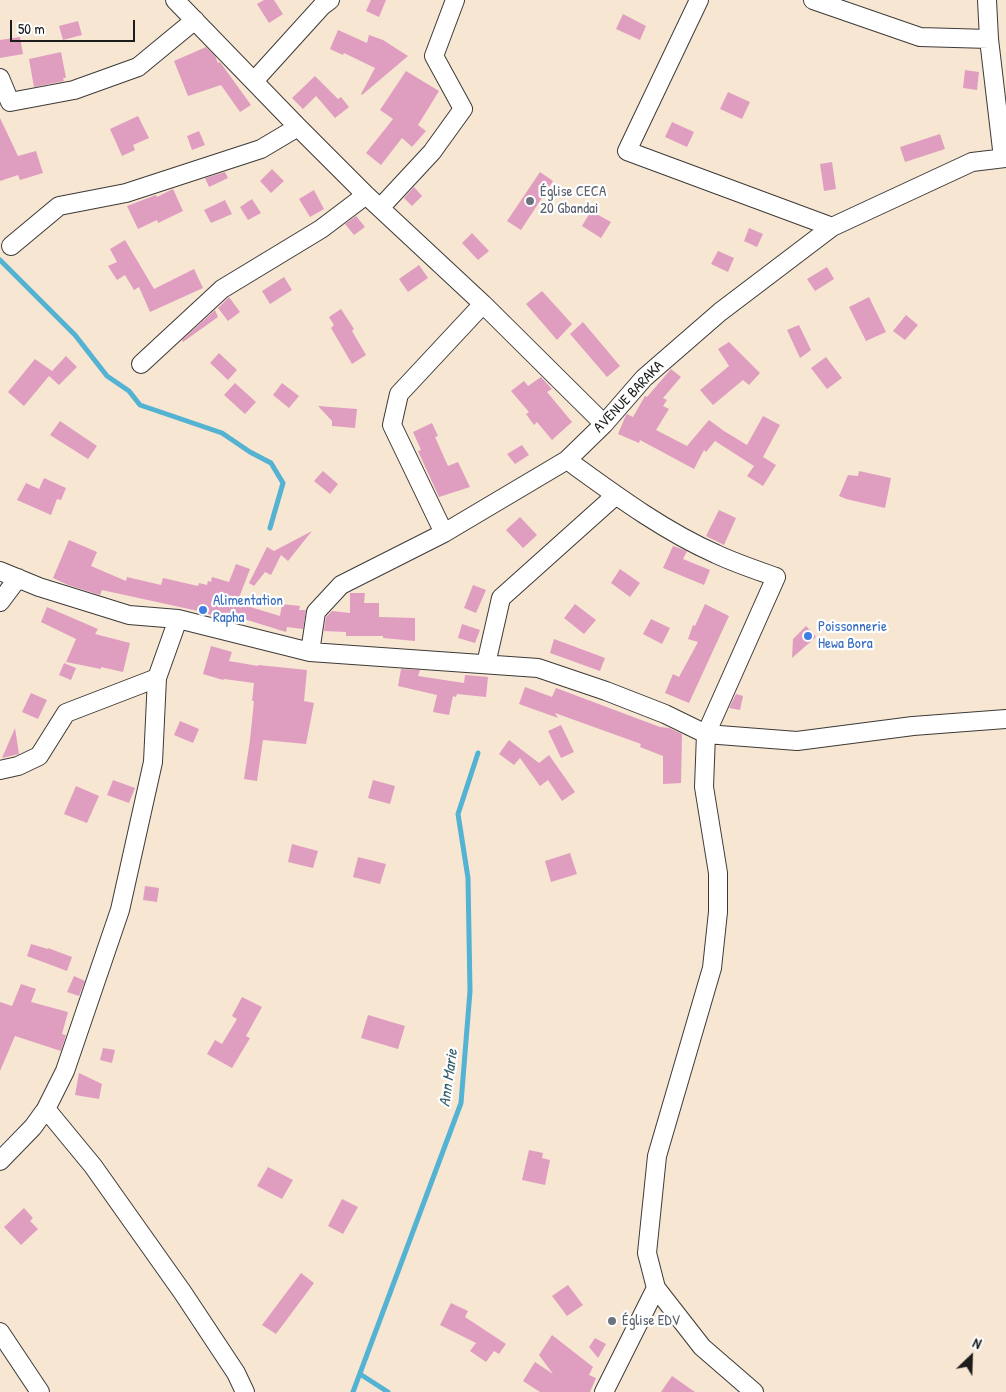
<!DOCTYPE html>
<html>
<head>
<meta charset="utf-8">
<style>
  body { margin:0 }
  #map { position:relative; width:1006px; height:1392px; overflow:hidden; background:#f7e6d2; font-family:"Patrick Hand",sans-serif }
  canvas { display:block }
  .north { position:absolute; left:946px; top:1332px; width:50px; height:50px; -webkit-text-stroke:4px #fff; paint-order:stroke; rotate:24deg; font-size:14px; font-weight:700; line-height:20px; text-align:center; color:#1c1c1c }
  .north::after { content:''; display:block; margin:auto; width:18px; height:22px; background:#1c1c1c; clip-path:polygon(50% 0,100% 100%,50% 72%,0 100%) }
  .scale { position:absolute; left:10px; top:20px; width:125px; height:22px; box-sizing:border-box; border:2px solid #1c1c1c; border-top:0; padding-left:6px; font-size:15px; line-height:18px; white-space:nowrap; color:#1c1c1c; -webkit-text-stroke:4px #fff; paint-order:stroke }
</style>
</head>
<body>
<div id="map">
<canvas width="1006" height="1392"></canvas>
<div class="north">N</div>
<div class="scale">50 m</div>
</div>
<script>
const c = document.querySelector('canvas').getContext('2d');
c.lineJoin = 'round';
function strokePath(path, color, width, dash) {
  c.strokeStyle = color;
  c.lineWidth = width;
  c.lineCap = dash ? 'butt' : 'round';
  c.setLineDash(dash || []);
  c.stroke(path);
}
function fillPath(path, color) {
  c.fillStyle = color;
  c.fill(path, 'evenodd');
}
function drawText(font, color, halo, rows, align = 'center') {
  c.font = font + ' "Patrick Hand",sans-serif';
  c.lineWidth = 4.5;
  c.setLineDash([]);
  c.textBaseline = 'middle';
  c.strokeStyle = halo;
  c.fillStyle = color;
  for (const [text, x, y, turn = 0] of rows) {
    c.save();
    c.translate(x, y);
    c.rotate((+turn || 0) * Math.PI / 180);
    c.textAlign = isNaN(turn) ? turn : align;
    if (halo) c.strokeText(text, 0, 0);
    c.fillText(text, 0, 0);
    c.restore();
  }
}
strokePath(new Path2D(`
  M0,260L75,335L107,376L129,391L140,405L222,433L250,452L271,463L283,483L270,528
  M360,1374L388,1392
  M353,1392L461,1103L470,991L468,878L458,814L478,753`), '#54b2d2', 5);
fillPath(new Path2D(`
  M264,0H274L283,14L269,23L257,4Z
  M371,0H386L379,17L366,11Z
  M623,14L646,26L640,40L616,29Z
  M78,21L82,35L63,40L59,26Z
  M338,30L367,43L369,35L383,40L408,56L362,95L361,94L375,68L344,53L343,55L330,49Z
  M20,37L23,54L0,58V40Z
  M206,47L215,56L218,63L220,62L251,105L240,112L221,85L188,96L174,61Z
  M61,52L66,78H63L64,81L34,87L29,59Z
  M965,70L979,72L977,90L963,88Z
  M406,71L439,91L418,125L426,131L412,147L402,138L381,165L366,153L393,119L380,110Z
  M315,76L338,99L341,97L349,107L335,118L316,96L303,109L292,98Z
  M728,92L750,102L742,119L720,109Z
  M138,116L149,138L133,145L135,150L122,156L110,129Z
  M0,118L18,156L36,151L43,173L20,180L18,175L0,181Z
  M672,122L694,132L687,147L665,137Z
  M199,131L205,145L192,150L187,136Z
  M940,134L945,149L905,162L900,147Z
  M832,162L836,189L824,191L820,164Z
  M272,169L284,181L271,193L260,181Z
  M225,172L228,178L209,187L205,178Z
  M540,172L553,181L521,230L507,221Z
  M414,187L422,196L412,206L404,198Z
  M173,189L183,211L158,223L157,220L138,229L127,206L156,195L157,197Z
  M314,190L324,209L310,217L299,199Z
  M252,199L261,213L248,220L240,207Z
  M225,200L232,214L211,223L204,210Z
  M591,211L611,222L601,238L582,226Z
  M356,216L365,227L354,235L345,224Z
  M749,228L763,234L757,247L744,241Z
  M472,233L489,251L478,260L462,243Z
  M125,240L154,289L194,269L203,288L150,312L139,287L134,290L125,275L117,280L108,266L117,262L110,249Z
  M718,251L734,258L728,272L711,264Z
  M419,265L428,278L408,292L399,279Z
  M827,267L834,279L815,291L807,279Z
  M284,277L292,290L270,304L262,291Z
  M542,291L572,324L557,340L526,304Z
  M229,297L240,312L228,321L218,308Z
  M869,297L886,332L866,341L849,307Z
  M341,309L354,329L352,331L366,355L352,364L331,328L334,325L329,317Z
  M215,310L218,317L183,342L182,340Z
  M906,315L918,325L905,340L893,331Z
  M583,322L620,366L607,377L570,334Z
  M799,325L811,350L800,358L787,330Z
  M729,342L760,373L749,385L743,380L713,405L700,390L729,366L718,349Z
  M219,353L237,370L228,380L210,363Z
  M66,356L77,367L59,385L49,376L24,406L8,392L35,359L52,371Z
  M826,357L842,378L827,389L811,368Z
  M671,369L681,377L663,398L667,400L663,406L669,409L656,430L687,446L709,420L724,431L747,445L763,416L780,425L763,457L776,465L763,486L747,476L754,466L715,441L706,452L704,450L694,469L640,440L639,443L618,434L626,415L627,414L633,417L645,396L647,397Z
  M541,377L552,389L547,392L572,422L552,440L537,422L534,425L526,414L529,412L511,391L524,381L528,386Z
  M235,383L256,402L245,414L224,395Z
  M282,383L299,396L289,408L273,395Z
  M318,406L357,409L355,428L332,426V421Z
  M60,421L97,446L88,459L50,435Z
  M432,423L438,436L435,437L448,466L458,462L470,487L439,497L418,451L421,450L413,432Z
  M522,445L529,455L515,464L507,454Z
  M323,471L338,484L330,494L314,481Z
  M859,471L891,478L885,508L846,499L839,496L848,475L858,476Z
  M44,478L66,488L61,500L57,499L51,515L17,500L26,483L39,489Z
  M719,510L736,518L724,545L706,536Z
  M520,517L537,535L523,548L506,530Z
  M312,531L288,561L281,555L271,575L265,572L254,586L249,583L267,547L274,551Z
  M69,540L97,552L91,566L126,581L127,577L161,585L163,578L198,586L199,583L207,585L208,581L211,582L212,577L229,582L236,564L250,569L237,603L280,616L282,604L300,606L299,610H306L303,629L287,627L286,632L244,619L242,624L198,611L102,590L100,595L68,585L53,578Z
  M673,546L687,551L683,559L710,570L704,585L663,568Z
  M620,569L640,583L630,597L611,583Z
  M473,585L486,590L476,613L464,608Z
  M350,593H365L364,603H379V617L415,618V641L383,638V636H346V632L324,631L326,617L332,611L350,613Z
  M575,604L596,620L584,634L564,618Z
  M705,604L729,616L689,703L665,693L673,674L679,677L698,642L688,639L693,625L695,626Z
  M47,607L98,629L95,634L130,643L123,672L101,667V669L66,662L76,639L41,622Z
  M651,619L670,628L662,644L643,634Z
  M462,624L480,630L475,643L458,638Z
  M806,626L816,637L792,658L793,639Z
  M554,639L605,658L600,671L550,653Z
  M211,646L232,652L229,661L258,666V665L307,670L304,701L314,703L306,744L263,740L257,781L244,779L250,740L254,701H252L254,683L224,679L223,680L203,674Z
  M64,663L76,668L71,680L59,675Z
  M401,669L420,670L418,676L464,683L465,675L488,677L486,697L457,694L456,697L453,696L449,715L433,712L437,695L398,686Z
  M525,687L552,697L556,688L660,727L669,728L682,734L681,783L663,784V756L640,747L641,744L555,713L558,718L519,704Z
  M31,693L47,700L38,719L22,712Z
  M736,694L743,696L740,710L729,708Z
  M180,721L199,729L193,743L174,735Z
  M561,725L574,752L561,758L548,731Z
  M15,728L19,754L2,758Z
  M509,740L539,763L549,755L575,792L562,801L548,780L540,786L520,758L514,765L499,754Z
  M113,780L135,788L129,803L107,795Z
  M373,780L395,786L390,804L368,798Z
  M76,786L99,796L87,823L64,814Z
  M292,844L318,851L313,868L288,862Z
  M570,853L577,874L551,882L545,861Z
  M358,857L386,864L380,884L353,877Z
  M145,886L159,888L157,902L143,900Z
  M31,944L48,949V948L72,957L67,971L27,956Z
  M74,976L85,981L79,996L67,992Z
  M21,984L36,989L31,1002L68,1012L62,1034L66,1035L61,1051L15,1036L0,1071V1002L12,1006Z
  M242,997L262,1007L246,1036L250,1038L232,1068L207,1054L215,1040L222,1044L237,1019L232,1016Z
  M368,1015L405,1026L398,1049L361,1038Z
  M103,1048L115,1050L112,1063L100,1060Z
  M79,1073L102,1084L99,1099L75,1095Z
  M529,1150L543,1153L542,1158L550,1160L545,1185L522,1180Z
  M268,1167L293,1180L282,1199L257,1186Z
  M342,1199L358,1207L343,1234L328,1226Z
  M24,1208L33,1218L30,1221L38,1229L21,1245L4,1227Z
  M301,1273L314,1283L276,1334L262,1325Z
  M568,1285L583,1305L567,1316L552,1296Z
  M451,1303L468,1311L465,1317L506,1344L499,1354L494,1351L486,1362L470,1351L476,1343L440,1325Z
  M552,1335L593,1367L589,1375L596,1378L590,1392H540L523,1381L535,1362L553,1374L539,1355Z
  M595,1338L606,1344L598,1358L589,1347Z
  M672,1376L695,1392H661Z`), '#df9ec0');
const minor = new Path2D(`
  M175,0L298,127L366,195L483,304L604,424
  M699,0L627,151L832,227
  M813,0L920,37L989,39
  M987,0L989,39L1003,158
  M0,78L10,102L74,90L138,67L195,20
  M254,81L322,6L330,0
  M380,208L432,152L463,109L434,56L455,0
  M11,246L59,206L126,193L261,149L298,127
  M141,364L222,289L321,229L366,195
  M567,460C614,494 662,530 716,554C735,563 756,570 776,577L706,734L704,787L718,873V912L712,968L657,1156L647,1253L656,1288L702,1347L754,1392
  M444,533L392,425L399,394L483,304
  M0,571L39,587L129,615L178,619L310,652L538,668L606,691L665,714L706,734L797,741L913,726L1006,719
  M0,602L18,578
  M310,652L316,612L341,585L444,533L567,460L604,424L644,378L720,312L832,227L972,162L1006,158
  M486,664L501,598L616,495
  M0,770L18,766L39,756L66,713L157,678L178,619
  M46,1109L93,1166L183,1293L236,1373L245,1392
  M0,1161L33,1127L46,1109L65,1071L120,910L153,762L157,678
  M0,1332L40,1392
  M604,1392L656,1288`);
strokePath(minor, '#3d3a37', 20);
strokePath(minor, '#fff', 18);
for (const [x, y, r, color] of [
  [530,201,5,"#6b7280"],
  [203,610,5,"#3f7fe0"],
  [808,636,5,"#3f7fe0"],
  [612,1321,5,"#6b7280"]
]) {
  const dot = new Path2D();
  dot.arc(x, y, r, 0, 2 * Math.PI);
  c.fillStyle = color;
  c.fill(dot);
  strokePath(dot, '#fff', 2);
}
drawText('15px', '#5b616d', '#fff', [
  ["Église CECA",540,192],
  ["20 Gbandai",540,209],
  ["Église EDV",622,1321]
], 'left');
drawText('15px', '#1c1c1c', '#fff', [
  ["AVENUE BARAKA",629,397,-46]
]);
drawText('15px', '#366cbe', '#fff', [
  ["Alimentation",213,601],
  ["Rapha",213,618],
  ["Poissonnerie",818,627],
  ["Hewa Bora",818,644]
], 'left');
drawText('italic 16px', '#35606e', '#fff', [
  ["Ann Marie",449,1078,-82]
]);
</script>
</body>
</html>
